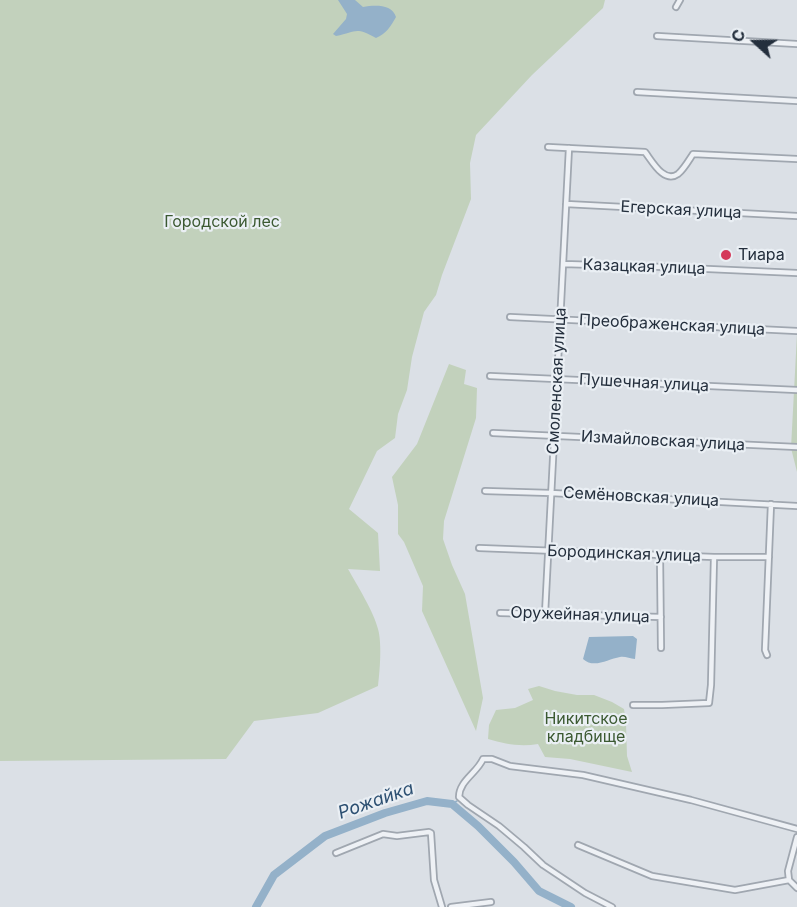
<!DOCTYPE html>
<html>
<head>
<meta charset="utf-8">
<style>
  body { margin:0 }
  #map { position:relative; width:797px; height:907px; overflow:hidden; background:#dbe0e6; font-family:Inter,sans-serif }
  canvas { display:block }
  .north { position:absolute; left:725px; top:12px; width:60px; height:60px; -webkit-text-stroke:4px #eaeff4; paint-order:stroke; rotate:291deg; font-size:16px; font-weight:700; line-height:24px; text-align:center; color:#242f3d }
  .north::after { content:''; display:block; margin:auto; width:21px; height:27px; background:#242f3d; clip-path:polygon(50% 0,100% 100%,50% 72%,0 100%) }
</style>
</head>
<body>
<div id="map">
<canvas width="797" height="907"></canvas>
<div class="north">С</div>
</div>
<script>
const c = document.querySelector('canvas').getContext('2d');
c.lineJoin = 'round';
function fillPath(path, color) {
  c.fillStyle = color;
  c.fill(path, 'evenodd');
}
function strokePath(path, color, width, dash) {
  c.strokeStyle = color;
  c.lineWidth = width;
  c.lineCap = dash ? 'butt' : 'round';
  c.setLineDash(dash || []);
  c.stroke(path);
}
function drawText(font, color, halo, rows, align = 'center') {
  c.font = font + ' Inter,sans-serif';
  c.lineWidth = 4.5;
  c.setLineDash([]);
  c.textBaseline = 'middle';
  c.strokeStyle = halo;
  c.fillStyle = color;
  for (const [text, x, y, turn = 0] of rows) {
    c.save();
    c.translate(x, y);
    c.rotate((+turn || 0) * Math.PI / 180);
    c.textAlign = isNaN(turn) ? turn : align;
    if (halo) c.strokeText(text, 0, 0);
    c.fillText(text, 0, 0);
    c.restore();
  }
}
fillPath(new Path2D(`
  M0,0H605L603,8L532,75L476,135L470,163L471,199L442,275L436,295L424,312L412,357L407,390L398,414L395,438L377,451L349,509L378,533L380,571L348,569C357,585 374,612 378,629C382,643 380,670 378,686L318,713L254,721L226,759L0,761Z
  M797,334V472L791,448Z
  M449,364L466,370L464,384L477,388L476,418L444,521L443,539L452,565L465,594L483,698L476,731L422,611L423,586L404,542L398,534V505L392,477L417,444Z
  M539,686L555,691L577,695H594L612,702L624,709L626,723L627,756L632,772L570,759L545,757L538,744C520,747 505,744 488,739L489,725L496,710L515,708L533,700L528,689Z`), '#c2d1bc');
fillPath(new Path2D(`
  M338,0H355L363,7C375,5 392,4 396,17C391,26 386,34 376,38C355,26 356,32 336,36L333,34L346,19L347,14Z
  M633,636L637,639L635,659C630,659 625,656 620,657C608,659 594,669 583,659L589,637Z`), '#94b1c9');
strokePath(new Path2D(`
  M452,804L457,801`), '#94b1c9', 1.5);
strokePath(new Path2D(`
  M256,907L274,875L325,836L385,813L427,801L452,804L478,826L514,862L539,891L571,907`), '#94b1c9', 8);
const minor = new Path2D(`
  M676,7L680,0
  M657,36L797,44
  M637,92L797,101
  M548,147L645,152C652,161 664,184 678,174C684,169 689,160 693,154L797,159
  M566,204L797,216
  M563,264L664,267L797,273
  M510,317L797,331
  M490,376L797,390
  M493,433L797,447
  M485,491L551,493L797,506
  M479,548L714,557H769
  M660,555L661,648
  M500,613L661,617
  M545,614L569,148
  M767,655L765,650L771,504
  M633,705H662L709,703L711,685L714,557
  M797,837L788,871L789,880L797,888
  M578,845L652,876L735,890L789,880
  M336,853L383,834L397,836L429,832L431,833L434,880L442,907
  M451,907L491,902
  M612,907L585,893L543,865L524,847L499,826L468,805L459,797C459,781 477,773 483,759H492L510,766L583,775L691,800L797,829`);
strokePath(minor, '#a0a7b0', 8);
strokePath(minor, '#eef1f5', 4.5);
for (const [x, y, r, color] of [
  [726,255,6,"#d43859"]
]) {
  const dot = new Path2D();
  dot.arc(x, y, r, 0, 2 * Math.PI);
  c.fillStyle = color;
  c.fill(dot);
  strokePath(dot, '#eaeff4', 2);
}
drawText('16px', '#242f3d', '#eaeff4', [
  ["Егерская улица",681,210,3],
  ["Казацкая улица",644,267,2],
  ["Преображенская улица",672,325,3],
  ["Смоленская улица",557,381,-87],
  ["Пушечная улица",644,383,3],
  ["Измайловская улица",663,441,3],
  ["Семёновская улица",641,497,3],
  ["Бородинская улица",624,554,2],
  ["Оружейная улица",580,615,2]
]);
drawText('16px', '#3b5931', '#eaeff4', [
  ["Городской лес",222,222],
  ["Никитское",586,719],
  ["кладбище",586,737]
]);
drawText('16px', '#242f3d', '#eaeff4', [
  ["Тиара",738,255]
], 'left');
drawText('italic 18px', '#2d5072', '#eaeff4', [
  ["Рожайка",376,801,-19]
]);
</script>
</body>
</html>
